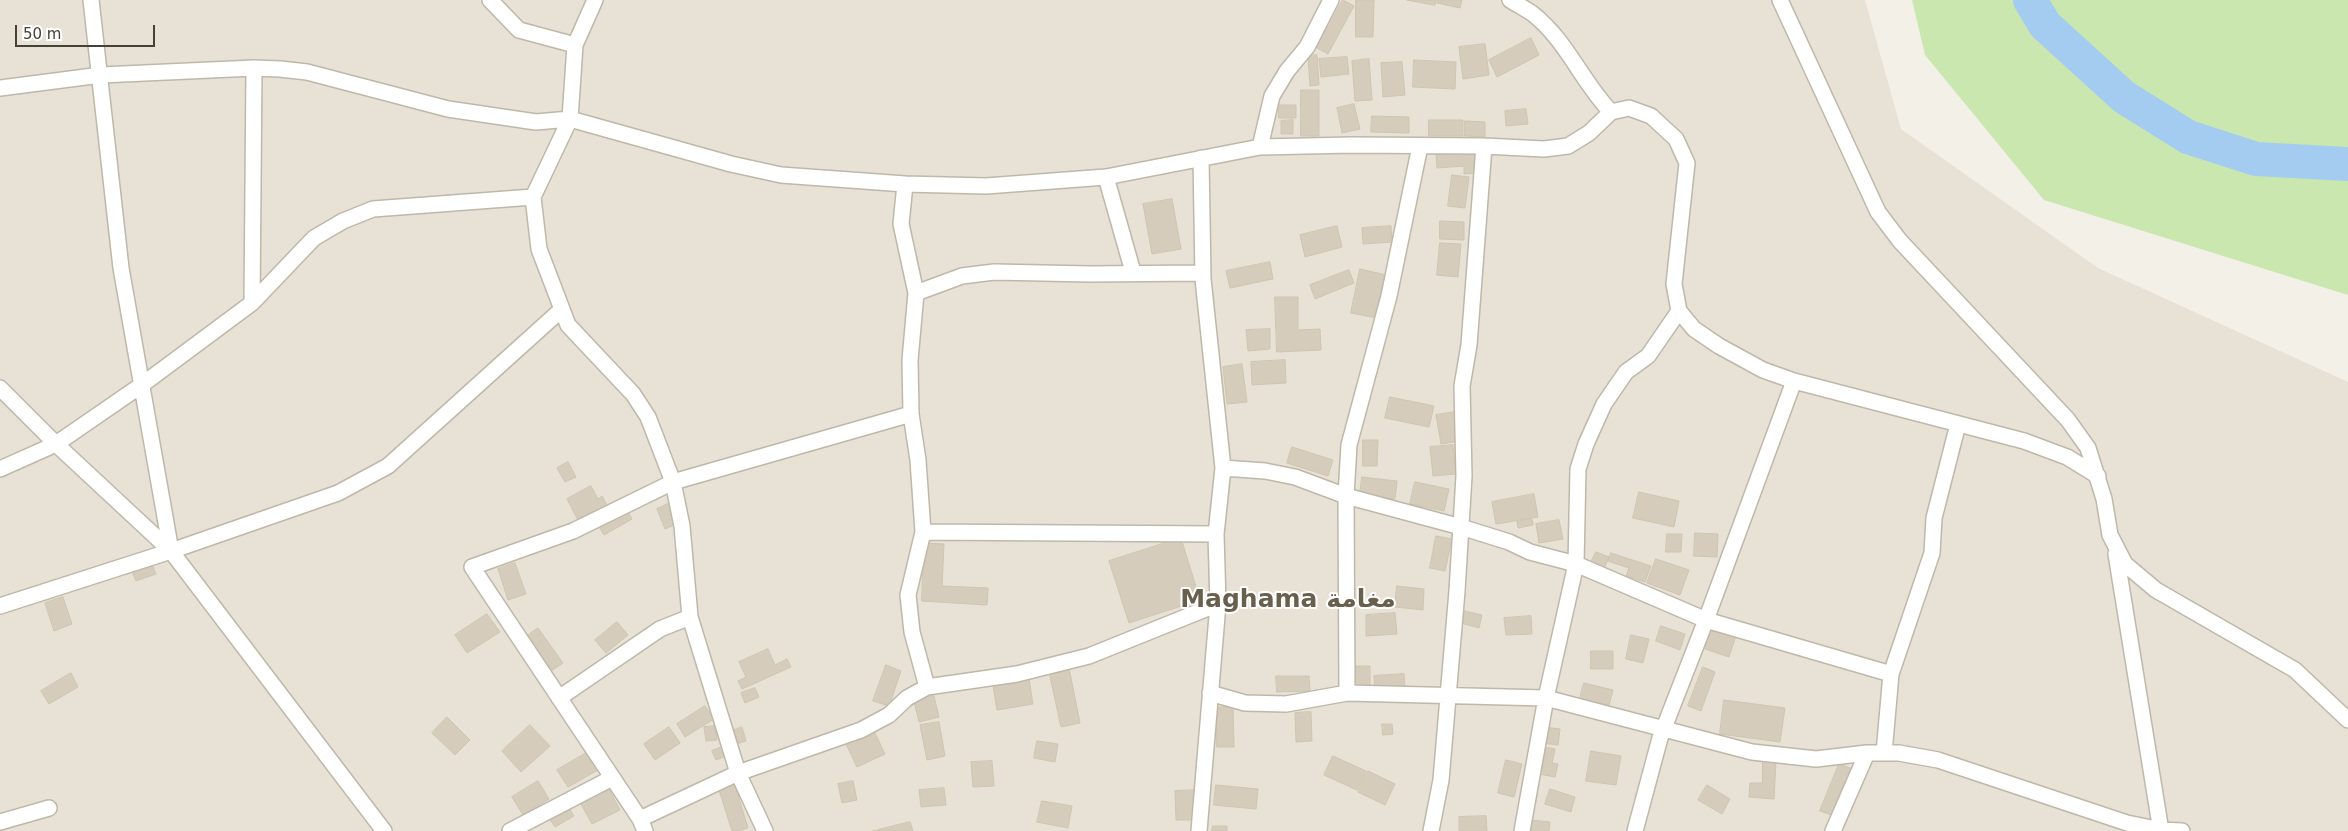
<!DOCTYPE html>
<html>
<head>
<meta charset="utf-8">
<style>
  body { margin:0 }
  #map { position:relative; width:2348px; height:831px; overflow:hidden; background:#f3f0e7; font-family:"DejaVu Sans",sans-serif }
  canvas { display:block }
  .scale { position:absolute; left:15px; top:25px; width:140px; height:22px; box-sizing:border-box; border:2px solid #464136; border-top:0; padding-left:6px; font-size:15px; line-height:18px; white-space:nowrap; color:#464136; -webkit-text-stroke:4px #fff; paint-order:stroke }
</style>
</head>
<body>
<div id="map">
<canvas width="2348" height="831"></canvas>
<div class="scale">50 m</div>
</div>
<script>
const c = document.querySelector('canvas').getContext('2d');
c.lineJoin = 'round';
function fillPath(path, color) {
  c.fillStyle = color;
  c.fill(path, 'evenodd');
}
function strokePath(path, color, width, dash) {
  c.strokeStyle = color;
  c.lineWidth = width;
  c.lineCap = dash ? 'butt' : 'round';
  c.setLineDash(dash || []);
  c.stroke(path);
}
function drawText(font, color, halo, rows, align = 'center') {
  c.font = font + ' "DejaVu Sans","Noto Naskh Arabic",sans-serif';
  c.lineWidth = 4;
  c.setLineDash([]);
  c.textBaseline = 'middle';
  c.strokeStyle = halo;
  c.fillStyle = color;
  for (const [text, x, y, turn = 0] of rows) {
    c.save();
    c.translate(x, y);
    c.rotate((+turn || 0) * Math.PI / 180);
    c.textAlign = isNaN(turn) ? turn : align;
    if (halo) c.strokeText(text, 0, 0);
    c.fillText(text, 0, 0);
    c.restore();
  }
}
fillPath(new Path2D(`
  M0,0H1865L1901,129L2098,268L2348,382V831H0Z`), '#e7e2d5');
fillPath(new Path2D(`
  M1912,0H2348V295L2044,200L1925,55Z`), '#cbe7b0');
strokePath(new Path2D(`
  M2030,0L2045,25L2124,97L2188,137L2256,159L2348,164`), '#a3ccf0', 34);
const building = new Path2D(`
  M1343,0L1354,6L1328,54L1317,48Z
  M1356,0H1374L1373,37H1356Z
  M1407,0H1436L1435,5Z
  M1438,0H1462L1460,8L1437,3Z
  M1531,38L1539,55L1497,77L1489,60Z
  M1485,44L1489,75L1463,79L1459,47Z
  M1317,55L1319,85L1310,86L1308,56Z
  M1347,57L1349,74L1321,77L1319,59Z
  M1369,59L1372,100L1355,101L1352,61Z
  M1414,60L1456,62L1455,89L1413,87Z
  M1402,62L1405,95L1383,97L1381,63Z
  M1301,90H1319V136H1301Z
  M1354,104L1360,129L1342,133L1337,108Z
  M1279,105H1296V118H1279Z
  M1526,109L1528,124L1506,126L1505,111Z
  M1372,116L1409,117V133L1371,132Z
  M1293,120V134H1281V121Z
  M1429,120H1463V136H1429Z
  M1465,121L1485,122V137L1465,136Z
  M1478,152L1479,173L1464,174V166L1437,168L1436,154Z
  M1452,175L1469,177L1465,208L1448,206Z
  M1172,199L1181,249L1152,254L1143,204Z
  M1440,221L1464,222V240L1440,239Z
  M1337,226L1342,247L1305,257L1300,235Z
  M1391,226L1392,242L1363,244L1362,228Z
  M1440,243L1461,244L1458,277L1437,275Z
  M1270,262L1273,279L1230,288L1226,271Z
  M1360,269L1386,275L1377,318L1351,313Z
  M1349,270L1354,283L1315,299L1310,285Z
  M1275,297H1298V330L1320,329L1321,350L1277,352Z
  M1270,329V349L1248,351L1246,330Z
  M1285,360L1286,383L1252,385L1251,362Z
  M1242,364L1247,402L1227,404L1223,367Z
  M1390,397L1434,406L1429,427L1385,418Z
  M1456,412L1460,441L1441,444L1436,415Z
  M1363,440H1378L1377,466H1363Z
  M1453,445L1456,474L1433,476L1430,447Z
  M1292,447L1333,460L1328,476L1287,463Z
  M568,462L576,477L565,482L557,468Z
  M1362,477L1397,481L1395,499L1360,495Z
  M1415,482L1449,489L1444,511L1410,504Z
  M591,486L598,499L602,496L607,505L578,520L567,499Z
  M1639,492L1679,501L1674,527L1633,518Z
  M1534,494L1538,517L1496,524L1492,502Z
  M670,503L679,523L665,529L657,509Z
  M626,508L632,519L604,535L598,525Z
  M1532,519L1533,525L1518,528L1517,522Z
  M1559,520L1563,539L1539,543L1536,524Z
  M1695,533L1718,534L1717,557L1694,556Z
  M1667,534H1682L1681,552H1666Z
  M1436,536L1452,539L1445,571L1430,568Z
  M1181,538L1200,600L1129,623L1109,561Z
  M924,543L944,544L942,586L988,588L987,605L922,601Z
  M1596,552L1609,557L1603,571L1590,565Z
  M1611,553L1651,566L1645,582L1626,576L1629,568L1608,561Z
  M1656,559L1689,570L1680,595L1647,583Z
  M151,562L156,574L136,581L131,569Z
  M515,563L526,594L508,600L498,569Z
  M1397,586L1424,589L1423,610L1395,607Z
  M63,597L72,624L54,631L45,603Z
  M1460,610L1482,615L1479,628L1457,622Z
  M1395,613L1397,634L1366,636V615Z
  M487,614L500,632L467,653L455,635Z
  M1531,616L1532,634L1506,635L1504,618Z
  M617,622L628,635L606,653L595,640Z
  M1661,626L1685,634L1680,650L1656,641Z
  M1712,626L1737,633L1729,657L1705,649Z
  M538,628L563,663L551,671L526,637Z
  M1631,635L1649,639L1643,663L1626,659Z
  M768,649L775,665L787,659L791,667L742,689L738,681L746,677L739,662Z
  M1591,651H1613V669H1591Z
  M886,665L901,671L889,706L873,701Z
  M1350,666H1370V686H1350Z
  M1703,667L1715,672L1701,711L1688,706Z
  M1069,668L1080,723L1061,727L1049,672Z
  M71,673L78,687L49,704L41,691Z
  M1404,674L1405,688L1375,689L1374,676Z
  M1276,676H1309L1310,691L1277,692Z
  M1029,679L1033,704L997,710L993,685Z
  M1584,683L1613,690L1609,706L1580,698Z
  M755,688L759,697L745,703L741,693Z
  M933,692L939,717L919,722L913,697Z
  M1724,700L1785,708L1780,742L1720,734Z
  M705,706L714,719L685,737L677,724Z
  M1217,707H1233L1234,747H1217Z
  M1311,712L1312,741L1296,742L1295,713Z
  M447,717L470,740L455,755L432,733Z
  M939,722L945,756L927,760L920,725Z
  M1382,724H1392L1393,734L1383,735Z
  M530,725L550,746L521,772L502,751Z
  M715,726L717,740L706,741L704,727Z
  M669,727L680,743L655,760L644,744Z
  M742,727L746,741L736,744L732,731Z
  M1544,727L1560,729L1558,745L1541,743Z
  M874,731L885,754L857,767L846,744Z
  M1037,741L1058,744L1055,762L1034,758Z
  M724,746L728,755L716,760L712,751Z
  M1540,746L1555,749L1552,763L1558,764L1555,777L1534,773Z
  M1591,751L1621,756L1616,785L1586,781Z
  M588,752L598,770L568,787L557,770Z
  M1333,756L1366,771L1357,790L1324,775Z
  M1506,760L1522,764L1514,797L1498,793Z
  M1763,760H1776L1774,799L1749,797L1750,783H1762Z
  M992,761L994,786L973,787L971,762Z
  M1839,764L1853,769L1834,816L1820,811Z
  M1368,771L1395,784L1385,805L1358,792Z
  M538,781L549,799L523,815L512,797Z
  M853,781L857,800L842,803L838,784Z
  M734,782L748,828L738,831H732L718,787Z
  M1216,785L1258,789L1256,809L1214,805Z
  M1707,785L1730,799L1722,814L1698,800Z
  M944,788L946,805L921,807L919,790Z
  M609,789L620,810L592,824L581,804Z
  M1550,789L1575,797L1571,812L1545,804Z
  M1199,790V820H1176L1175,791Z
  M1042,801L1072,806L1068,828L1037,822Z
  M568,806L574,816L555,827L549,818Z
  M1486,816L1487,831H1459V817Z
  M1530,820L1550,822L1549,831H1529Z
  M910,822L913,831H873Z
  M1213,826H1227V831H1212Z`);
fillPath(building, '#d5ccbc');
strokePath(building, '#d0c5af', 1);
const minor = new Path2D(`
  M91,0L121,268L171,551
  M490,0L519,30L575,45
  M595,0L575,45L570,119L533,197L539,249L568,325L633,394L648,417L673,482L682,526L690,617L738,773L765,831
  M1510,0C1518,5 1526,9 1533,14C1567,41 1582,82 1611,112
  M1780,0L1878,212L1900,241L2068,420L2088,448L2104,499L2110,535L2125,564L2156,590L2295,670L2348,720
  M0,88L101,75L254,68L280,69L307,72L448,109L536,122L570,119L731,164L781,175L905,184L986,186L1106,177L1260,147L1352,145L1484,146L1544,149L1568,146L1589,133L1611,112L1629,108L1651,116L1676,139L1687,163L1674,284L1679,311L1694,329L1719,346L1763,370L1794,381L2024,441L2067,457L2098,476
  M1260,147L1272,96L1287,71L1307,47L1331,0
  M1106,177L1133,272
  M905,184L901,224L916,293L910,360L911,414L918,460L923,532L908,595L912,632L927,687
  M916,293L962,276L994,272L1090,274L1203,273
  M252,303L254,68
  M0,388L56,444L171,551L384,831
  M1223,468L1265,471L1295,477L1346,496L1461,527L1509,542L1530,552L1576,564L1706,620L1891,674
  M0,469L56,444L143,384L252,303L314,238L343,221L373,209L533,197
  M923,532L1216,534
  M2116,554L2161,831
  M0,606L171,551L338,493L388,466L561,310
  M1210,693L1245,703L1286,704L1347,693L1546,698L1752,752L1816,759L1867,753H1899L1938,760L2127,823L2161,830L2182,831
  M1347,693L1346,496L1349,445L1389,296L1420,146
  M559,698L660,629L690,617
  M1884,753L1891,674L1932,553L1934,518L1958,424
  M640,819L738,773L861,730L889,715L907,698L927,687L1017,674L1089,656L1218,604
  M0,822L49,808
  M510,831L612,778
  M645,831L640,819L472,567L573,531L673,482L911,414
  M1199,831L1218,604L1216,534L1223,468L1203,279L1201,158
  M1431,831L1441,780L1457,591L1464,476L1462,386L1469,345L1484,146
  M1522,831L1546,698L1576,564L1578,469L1586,444L1604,404L1626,372L1648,356L1679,311
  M1635,831L1660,738L1706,620L1794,381
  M1833,831L1867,753`);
strokePath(minor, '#bfb8a9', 18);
strokePath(minor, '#fff', 15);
drawText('bold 25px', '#695f4d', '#fff', [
  ["Maghama مغامة",1288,600]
]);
</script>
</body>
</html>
